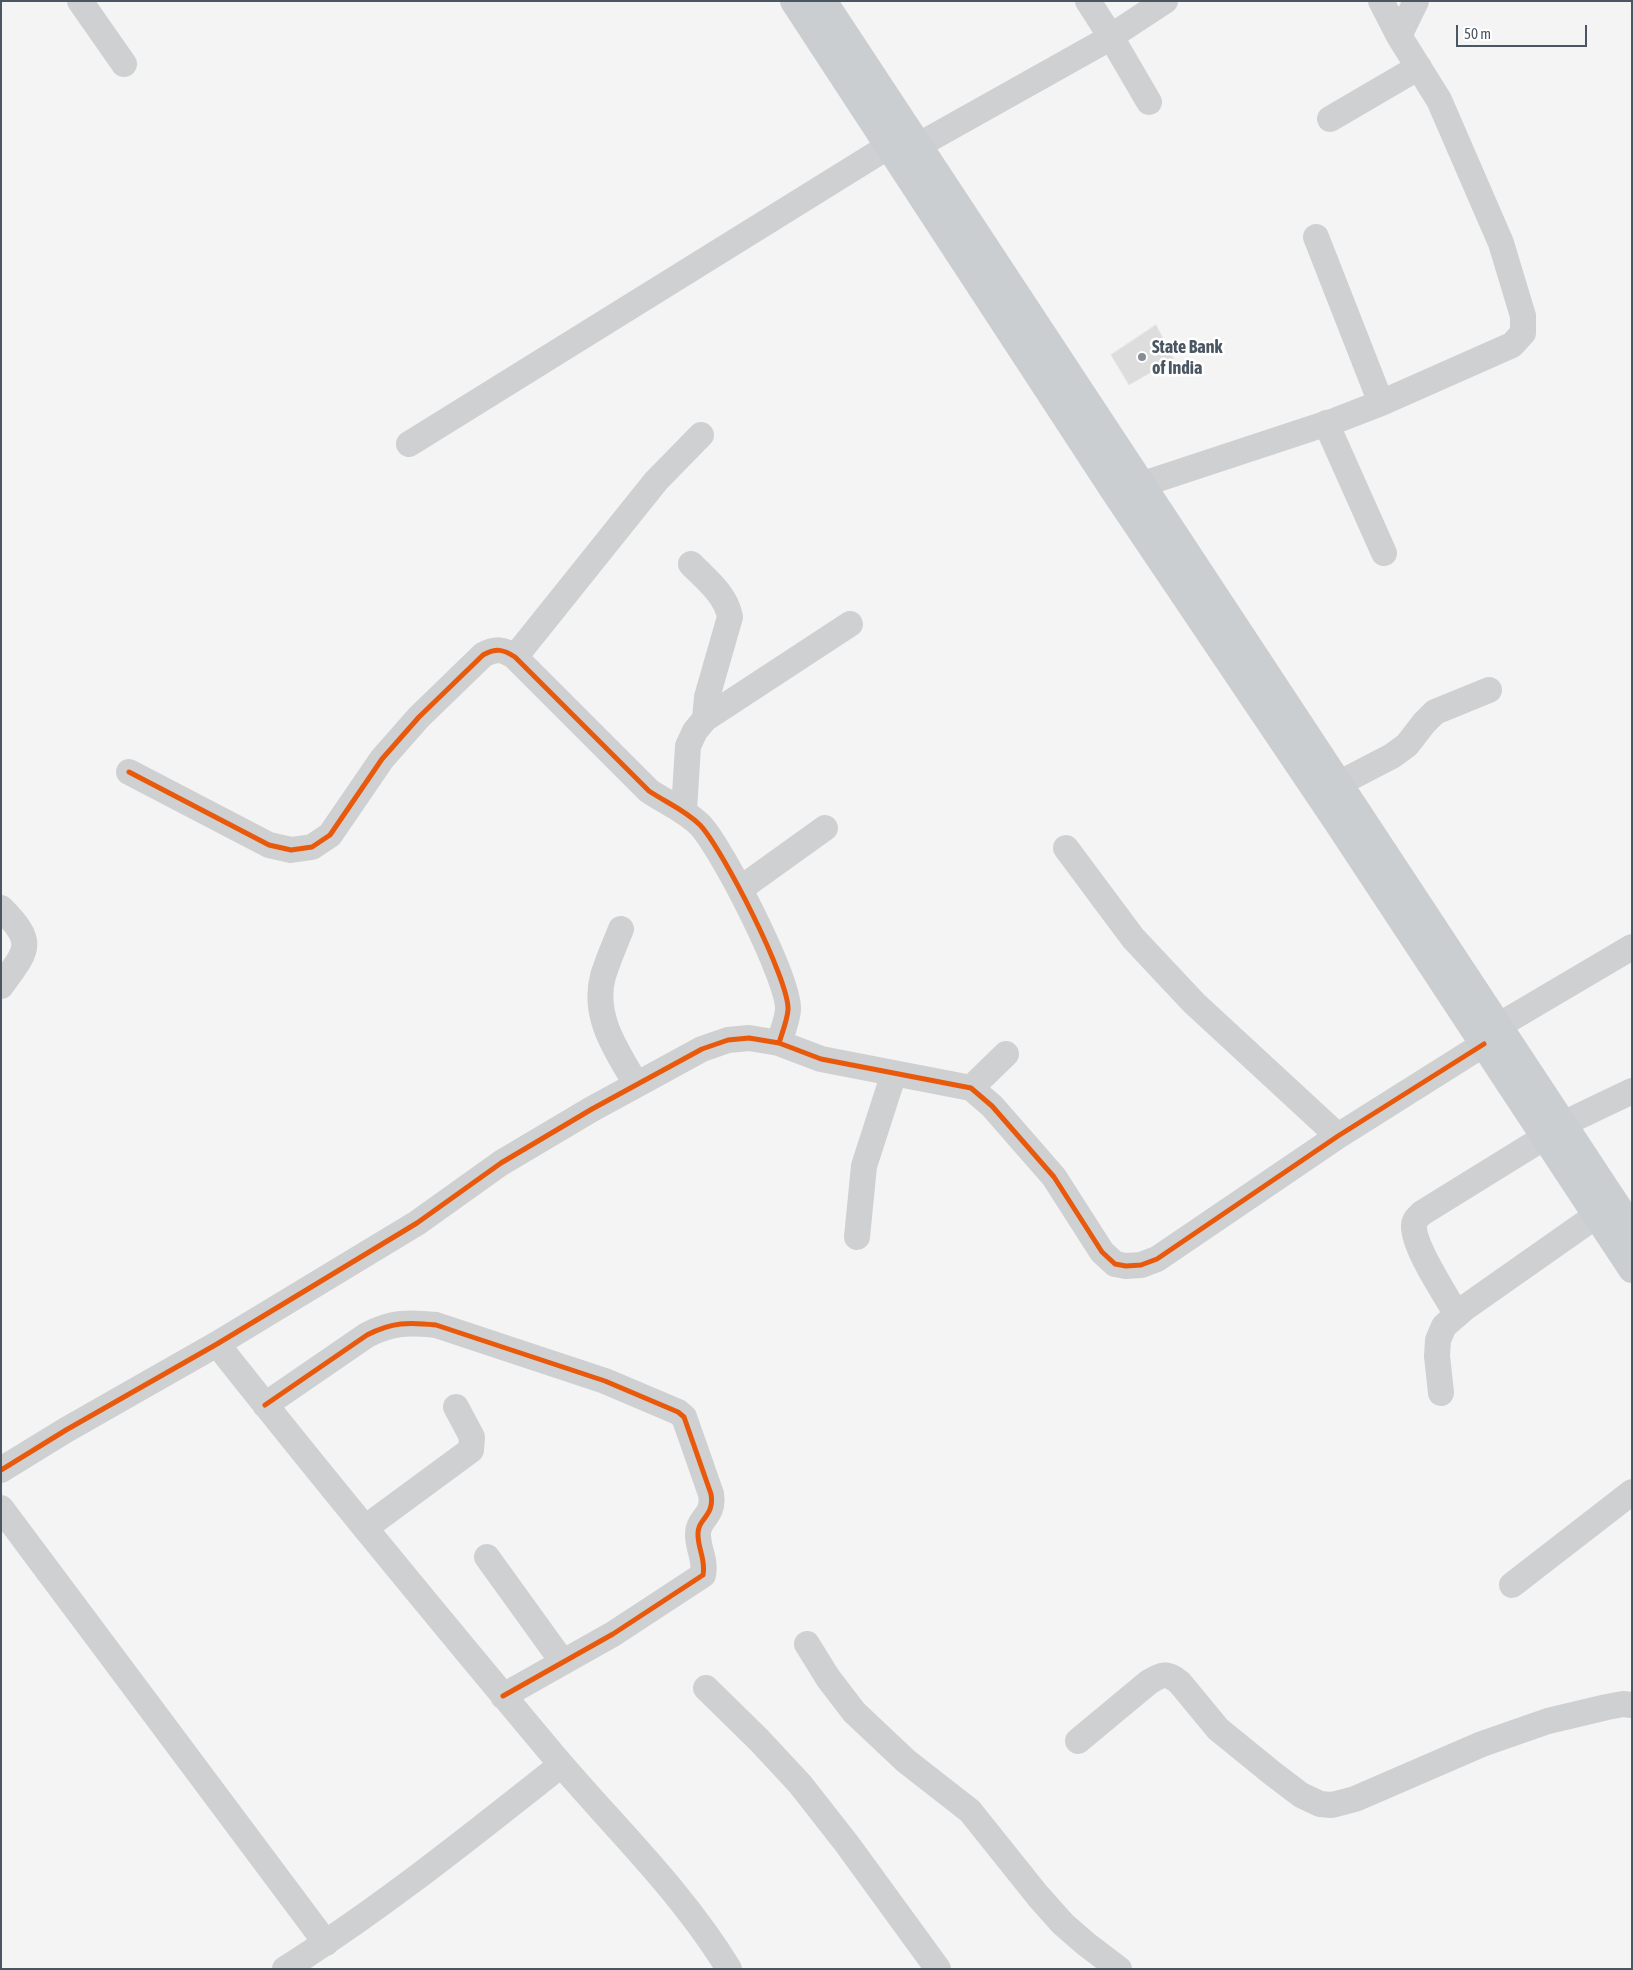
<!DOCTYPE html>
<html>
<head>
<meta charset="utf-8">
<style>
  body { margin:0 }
  #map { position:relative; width:1633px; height:1970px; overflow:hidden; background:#f4f4f4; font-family:"Asap Condensed",sans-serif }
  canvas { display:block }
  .frame { position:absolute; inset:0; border:2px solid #4a5661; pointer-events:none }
  .scale { position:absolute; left:1456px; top:25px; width:131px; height:22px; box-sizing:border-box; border:2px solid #4a5661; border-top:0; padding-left:6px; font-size:15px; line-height:18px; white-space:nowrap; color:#4a5661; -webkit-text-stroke:4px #fff; paint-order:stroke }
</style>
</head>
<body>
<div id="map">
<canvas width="1633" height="1970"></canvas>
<div class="frame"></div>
<div class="scale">50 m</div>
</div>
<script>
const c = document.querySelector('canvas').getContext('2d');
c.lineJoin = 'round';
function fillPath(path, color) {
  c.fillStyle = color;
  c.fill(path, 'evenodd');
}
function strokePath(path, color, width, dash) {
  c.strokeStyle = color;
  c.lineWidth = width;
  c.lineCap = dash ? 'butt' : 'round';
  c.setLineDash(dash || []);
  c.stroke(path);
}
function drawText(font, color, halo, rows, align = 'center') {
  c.font = font + ' "Asap Condensed",sans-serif';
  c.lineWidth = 5;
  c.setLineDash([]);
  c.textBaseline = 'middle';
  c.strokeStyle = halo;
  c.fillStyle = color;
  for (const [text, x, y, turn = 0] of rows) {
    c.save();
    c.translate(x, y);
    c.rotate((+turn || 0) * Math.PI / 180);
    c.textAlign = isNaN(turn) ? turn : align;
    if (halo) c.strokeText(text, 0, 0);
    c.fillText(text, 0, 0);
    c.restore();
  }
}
const building = new Path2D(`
  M1156,325L1174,359L1129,385L1111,355Z`);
fillPath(building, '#ddddde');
strokePath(building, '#e5e6e7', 1);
strokePath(new Path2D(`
  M80,1L124,64
  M1088,1L1111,37L1149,102
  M1399,36L1416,1
  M1330,119L1419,67
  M919,145L1101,43L1165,1
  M1316,237L1381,403
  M1326,423L1384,553
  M409,444L889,146
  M1140,485L1337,420L1381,403L1512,345L1523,333V316L1501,243L1439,100L1399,36L1381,1
  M691,564C707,580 726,595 730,617L707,697L705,719
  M515,657L656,481L701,435
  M129,772L269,845L291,850L312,847L330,835L382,759L419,717L483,655C496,648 503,649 515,657L649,791C667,803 685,810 700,825C722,848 790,981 788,1010C787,1021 782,1033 779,1043
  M1340,783L1392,756L1407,745L1424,723L1435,712L1489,690
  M684,810L688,746L695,731L705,719L850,624
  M1066,848L1133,938L1194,1003L1338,1136
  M740,889L825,828
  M1,908C36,943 28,949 1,986
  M621,929C615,944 608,960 603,976C592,1017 617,1051 636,1084
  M1498,1026L1632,947
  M971,1088L1006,1054
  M1563,1124L1632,1091
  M857,1237L864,1166L894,1073
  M1457,1315C1446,1295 1413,1247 1414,1226C1414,1220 1418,1217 1422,1213L1545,1137
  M217,1344C327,1483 440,1620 554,1756C613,1826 681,1890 729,1969
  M1441,1393L1437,1356L1438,1340L1444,1326L1466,1307L1597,1215
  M265,1405L367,1335C392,1322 409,1322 436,1325L605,1381L678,1412L684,1417L711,1494C715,1517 697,1518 698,1535C698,1549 706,1560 703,1575L613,1634L503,1696
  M1,1470L66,1430L217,1344L417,1223L501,1163L592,1109L702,1049L728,1040L749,1038L779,1043L821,1059L971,1088L992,1106L1054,1177L1102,1252L1115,1264L1126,1266L1141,1265L1157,1259L1338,1136L1484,1044
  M1,1508L326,1943
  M365,1528L471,1450L472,1437L456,1407
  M487,1557L562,1661
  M1512,1585L1632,1492
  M807,1644L828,1678L854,1712L906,1761L970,1811L1038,1896L1063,1924L1086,1944L1119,1969
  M706,1688L759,1740L800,1784L847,1844L938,1969
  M1078,1741L1149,1682C1162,1674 1167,1672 1180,1683L1218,1729L1272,1773L1301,1795L1320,1804L1332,1805L1355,1799L1482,1744L1548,1721L1607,1707L1623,1704L1632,1705
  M285,1969C382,1908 471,1836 561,1765`), '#ced0d2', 26);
strokePath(new Path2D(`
  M794,1L1115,492L1338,823L1632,1269
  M823,1C1091,412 1364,819 1632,1229`), '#caced1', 28);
strokePath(new Path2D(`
  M129,772L269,845L291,850L312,847L330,835L382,759L419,717L483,655C496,648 503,649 515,657L649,791C667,803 685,810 700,825C722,848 790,981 788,1010C787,1021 782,1033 779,1043
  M265,1405L367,1335C392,1322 409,1322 436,1325L605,1381L678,1412L684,1417L711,1494C715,1517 697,1518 698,1535C698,1549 706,1560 703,1575L613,1634L503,1696
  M1,1470L66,1430L217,1344L417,1223L501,1163L592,1109L702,1049L728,1040L749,1038L779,1043L821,1059L971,1088L992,1106L1054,1177L1102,1252L1115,1264L1126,1266L1141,1265L1157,1259L1338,1136L1484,1044`), '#e8590c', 5);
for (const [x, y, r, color] of [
  [1142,357,5,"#868d94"]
]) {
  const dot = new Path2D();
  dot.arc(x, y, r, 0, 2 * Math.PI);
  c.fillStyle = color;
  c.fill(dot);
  strokePath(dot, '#fff', 2);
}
drawText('bold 18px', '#4a5661', '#fff', [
  ["State Bank",1152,347],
  ["of India",1152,368]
], 'left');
</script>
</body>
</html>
